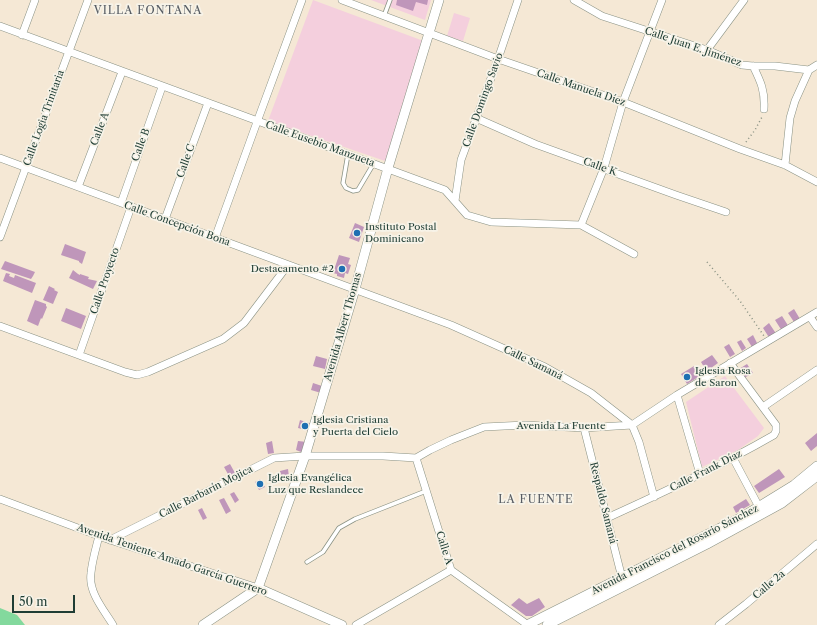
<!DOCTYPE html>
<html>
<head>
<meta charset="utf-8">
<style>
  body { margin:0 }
  #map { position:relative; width:817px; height:625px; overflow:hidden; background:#f5e8d5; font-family:"Libre Caslon Text",serif }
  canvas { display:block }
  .scale { position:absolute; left:12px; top:595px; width:63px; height:18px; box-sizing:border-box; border:2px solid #1f3d34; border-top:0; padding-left:5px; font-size:12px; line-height:14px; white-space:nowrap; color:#1f3d34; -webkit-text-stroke:3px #f7f3e8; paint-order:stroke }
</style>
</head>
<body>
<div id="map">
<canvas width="817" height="625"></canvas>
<div class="scale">50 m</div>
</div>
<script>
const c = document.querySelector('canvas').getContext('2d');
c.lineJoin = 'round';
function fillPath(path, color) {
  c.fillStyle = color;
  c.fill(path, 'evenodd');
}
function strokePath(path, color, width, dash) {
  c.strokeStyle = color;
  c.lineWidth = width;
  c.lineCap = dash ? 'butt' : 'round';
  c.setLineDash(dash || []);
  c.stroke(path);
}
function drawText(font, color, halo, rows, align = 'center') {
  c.font = font + ' "Libre Caslon Text",serif';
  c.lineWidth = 3.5;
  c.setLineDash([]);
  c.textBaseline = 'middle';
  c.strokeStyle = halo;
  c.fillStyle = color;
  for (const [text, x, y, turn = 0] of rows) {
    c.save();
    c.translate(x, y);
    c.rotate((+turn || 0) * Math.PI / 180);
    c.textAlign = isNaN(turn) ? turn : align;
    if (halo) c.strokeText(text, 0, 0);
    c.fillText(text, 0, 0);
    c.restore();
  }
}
fillPath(new Path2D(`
  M313,0L429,43L391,163L268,121Z
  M371,0H431L425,20Z
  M454,13L470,18L463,41L447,36Z
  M725,376L764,428L758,436L738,450L702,467L686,402Z`), '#f4cfdd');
fillPath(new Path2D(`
  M0,608L17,615L25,625H0Z`), '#83d99d');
fillPath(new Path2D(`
  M397,0H428L427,5L416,2L413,11L396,5Z
  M355,223L364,227L359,242L349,238Z
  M65,244L86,252L82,264L79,262V261L61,255Z
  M339,255L350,258L348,264L351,265L348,274L345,273L344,278L337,276V274L333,273Z
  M5,261L35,272L33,276L31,279L1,269Z
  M73,270L78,274L80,275V274L89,277L88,279L97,281L93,289L69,278Z
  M6,273L10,274L9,276L14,278L15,275L36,283L32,293L3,281Z
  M49,286L55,289L54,290L58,292L53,304L43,300Z
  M35,300L46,304V306L47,307L42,319L41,318L38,326L27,321Z
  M66,308L86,316L81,329L61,321Z
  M794,309L800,319L794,322L788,313Z
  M782,316L789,327L782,331L775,320Z
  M769,323L777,335L770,339L763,328Z
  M753,335L757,343L752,347L747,339Z
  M741,340L746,348L742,351L737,342Z
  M729,344L735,354L730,357L724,347Z
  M712,355L718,363L711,368L712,369L707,372L701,362Z
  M316,356L327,359L325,369L313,366Z
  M747,364L753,373L744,378L739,369Z
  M694,366L700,376L687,384L681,374Z
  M313,383L322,386L321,393L311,390Z
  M300,420L312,424L310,431L298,428Z
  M817,433V446L811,451L805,443Z
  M272,441L274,453L268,454L266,443Z
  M298,441L307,442L305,451L301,452L296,450Z
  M230,464L235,473L229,476L224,467Z
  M288,469L289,477L281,478L280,471Z
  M779,469L785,477L759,493L754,486Z
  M260,479L265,487L259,490L255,482Z
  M234,492L239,500L235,503L230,494Z
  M224,498L231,511L226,514L219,500Z
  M746,499L750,505L736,513L733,507Z
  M202,508L207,518L203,520L198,510Z
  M519,598L527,604L539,598L545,607L532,616H526L511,605Z`), '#bf96ba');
const lane = new Path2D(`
  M384,16L390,0
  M348,154L343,183L346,188L353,191L358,190L374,163
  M307,562L323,552L339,528L355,519L426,491`);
const street = new Path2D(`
  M342,0L498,59L623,102L740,149L785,165L817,182
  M574,0L602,16L707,50L742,65L753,66H775L809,70L817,65
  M0,26L445,190L467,215L491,222L581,225L634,254
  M22,35L35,0
  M707,50L744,0
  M753,66C761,82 765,91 764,109
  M476,118L535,144L676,195L726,212
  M0,158L451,325L545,367L591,393L632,425L639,442L654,497
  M785,165L790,118L795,101L809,70
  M78,187L122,72
  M455,201L461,160L498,59L518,0
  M121,203L162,87
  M165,219L208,103
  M581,225L604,168L623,102L662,0
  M0,237L88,0
  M215,238L257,122L302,0
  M810,317L817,327
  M0,326L125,372L137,375L148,372L223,339L244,323L288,265
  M79,355L131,207
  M677,395L700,474
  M763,407L817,370
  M584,428L622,578
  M416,458L451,570L528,625
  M733,458L759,507
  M0,499L110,540L258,588
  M607,518C664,492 720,466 774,435L776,431V425L730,363
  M99,536C96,548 92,561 91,573C88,592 104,610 113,625
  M110,540L274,458L305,456H383L416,458L430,450L451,440L484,427L525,425L584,428L632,425L677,395L817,312
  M356,625L451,570
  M719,625L746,604L817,544`);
const secondary = new Path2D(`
  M258,588L342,625
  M203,625L258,588L305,456L355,289L388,168L439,0
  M527,625L742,517L794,485L817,466
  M547,625L707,544L782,503L817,476`);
strokePath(lane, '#8a9284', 5);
strokePath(street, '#8a9284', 8);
strokePath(secondary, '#8a9284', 10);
strokePath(new Path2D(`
  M746,142L755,130L762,117
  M707,262L740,301L764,336`), '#8a9284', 1.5, [1, 3]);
strokePath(lane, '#fff', 3.5);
strokePath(street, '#fff', 7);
strokePath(secondary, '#fff', 9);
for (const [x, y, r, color] of [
  [357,233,4,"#1f6fb2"],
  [342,269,4,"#1f6fb2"],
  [687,377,4,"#1f6fb2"],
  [305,426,4,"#1f6fb2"],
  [260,484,4,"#1f6fb2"]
]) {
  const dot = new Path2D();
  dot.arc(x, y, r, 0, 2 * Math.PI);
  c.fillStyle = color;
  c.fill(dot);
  strokePath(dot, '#f7f3e8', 1.5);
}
drawText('10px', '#1f3d34', '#f7f3e8', [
  ["Calle Juan E. Jiménez",693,47,19],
  ["Calle Manuela Díez",581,88,19],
  ["Calle Domingo Savio",483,100,-70],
  ["Calle Logia Trinitaria",44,118,-70],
  ["Calle A",100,129,-69],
  ["Calle Eusebio Manzueta",320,144,20],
  ["Calle B",141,145,-70],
  ["Calle C",186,161,-70],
  ["Calle K",600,167,20],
  ["Calle Concepción Bona",177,224,20],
  ["Calle Proyecto",105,281,-71],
  ["Avenida Albert Thomas",343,327,-74],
  ["Calle Samaná",533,363,26],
  ["Avenida La Fuente",561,426],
  ["Calle Frank Díaz",706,471,-27],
  ["Calle Barbarín Mojica",206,492,-27],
  ["Respaldo Samaná",603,503,76],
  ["Calle A",444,548,72],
  ["Avenida Francisco del Rosario Sánchez",675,550,-27],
  ["Avenida Teniente Amado García Guerrero",172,560,19],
  ["Calle 2a",769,585,-40]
]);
drawText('10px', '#1f3d34', '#f7f3e8', [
  ["Instituto Postal",365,227],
  ["Dominicano",365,239],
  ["Destacamento #2",334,269,"right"],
  ["Iglesia Rosa",695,371],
  ["de Saron",695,383],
  ["Iglesia Cristiana",313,420],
  ["y Puerta del Cielo",313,432],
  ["Iglesia Evangélica",268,478],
  ["Luz que Reslandece",268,490]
], 'left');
c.letterSpacing = '1px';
drawText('11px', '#575c63', '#f7f3e8', [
  ["VILLA FONTANA",148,11],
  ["LA FUENTE",536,500]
]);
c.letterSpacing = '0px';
</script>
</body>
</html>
